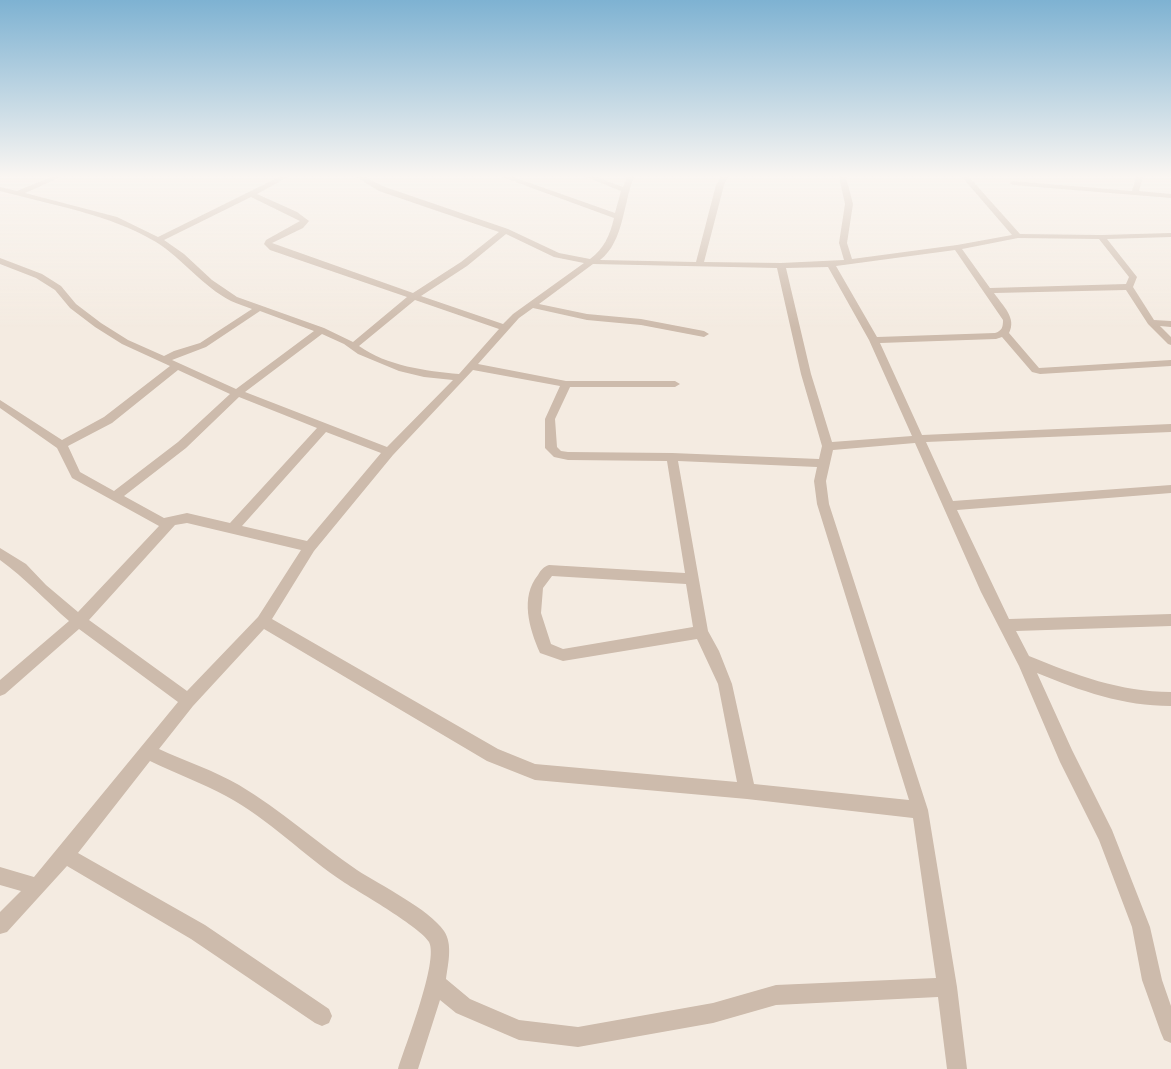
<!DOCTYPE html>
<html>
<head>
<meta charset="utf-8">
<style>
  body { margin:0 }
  canvas { display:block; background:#f4ebe1 }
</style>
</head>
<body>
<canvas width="1171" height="1069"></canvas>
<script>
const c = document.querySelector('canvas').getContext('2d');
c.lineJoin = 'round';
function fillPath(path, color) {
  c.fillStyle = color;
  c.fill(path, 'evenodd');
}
fillPath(new Path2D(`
  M51,177H61L25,193L117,217L158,237L279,177H288L257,194L297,212L309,221L303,228L272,243L413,293L461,262L499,232L379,191L356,177H365L385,187L508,229L559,253L590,259C604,249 610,235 614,218L502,177H513L615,213L621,191L586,177H597L623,187L627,177H634C623,203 624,242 600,260L696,262L716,185L721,177H728L724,185L704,262L781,263L844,260L839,243L845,204L839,177H846L853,204L847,243L852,259L957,245L1012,235L962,177H969L1020,234L1101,235L1171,233V237L1107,239L1137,277L1133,287L1154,320L1171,321V327L1160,326L1171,337V345L1168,344L1148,324L1126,290L994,293C1003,306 1017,318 1009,333L1039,368L1171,360V366L1040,374L1032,372L1002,337L996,339L880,343L922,435L1171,424V432L926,442L953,501L1171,485V493L957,510L1009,619L1171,614V626L1016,631L1029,656C1076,675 1120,692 1171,692V706C1123,706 1081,691 1037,673L1072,750L1112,830L1150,927L1162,980L1171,1006V1043L1164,1040L1161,1033L1142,980L1132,927L1099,840L1060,762L1019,666L981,592L915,443L833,450L826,481L829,504L928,810L957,987L967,1069H947L938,997L776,1005L713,1023L578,1047L519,1040L456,1013L440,1000L418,1069H398C405,1046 439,961 429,942C420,927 362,894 345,883C304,856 269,819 226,796C202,783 175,773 150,761L78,853L205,925L329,1009L332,1016L329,1023L322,1026L315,1023L191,939L67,866L7,932L0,934V912L21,891L0,885V867L34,877L178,702L79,629L5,694L0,696V680L69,621C46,601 25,578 0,560V548L26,564L46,585L78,612L159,526L72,478L57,448L0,408V400L62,440L104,417L170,366L122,344L95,327L70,308L55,290L36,278L0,264V258L42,274L61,286L76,304L101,323L128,340L164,356L174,351L200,343L252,309C245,306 237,304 231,301C202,286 183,259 156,242C109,214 52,205 0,191V187L17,191ZM251,197L300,221L266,240L264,244L270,250L407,297L353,342L324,328L237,297L212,280L184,254L164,240ZM506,234L554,257L584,263L513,314L503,324L421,296L467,266ZM1018,238L1099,239L1129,277L1126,284L990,288L962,249ZM955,250L1003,320C1003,327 1002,331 995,333L877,337L836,266ZM593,264L777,268L801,374L822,446L819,459L672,453L568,452L561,451L557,447L555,419L570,387H675L680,384L675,381H566L478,364L519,318L533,308L587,320L641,325L704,337L709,334L704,331L641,319L587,314L539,304ZM828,267L869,340L912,436L832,442L811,374L786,268ZM415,300L499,329L459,374C426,371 387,366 359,346ZM260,311L314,331L236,389L172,360L206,347ZM322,334L344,344L358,354L399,371L424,377L453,380L387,447L245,392ZM178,370L230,394L178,442L114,491L80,472L68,446L112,423ZM473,370L560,386L545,419V448L554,457L568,460L667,461L685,573L549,565C543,567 541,570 538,575C520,597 529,628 540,653L563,661L697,639L718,684L737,782L535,764L498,749L272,619L314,551L393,455ZM239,397L317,428L230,523L187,513L164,518L124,496L186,448ZM326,432L381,453L307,541L242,526ZM678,461L817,467L814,481L817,504L909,800L754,784L732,684L719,651L708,631ZM187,523L301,550L258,617L187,691L89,620L175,525ZM552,576L686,584L693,627L563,649L551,644L541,613L543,588ZM264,629L487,761L535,780L747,799L913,818L936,978L776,985L713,1003L578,1027L519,1020L470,999L446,979C448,964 453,944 444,931C429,909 380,885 357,870C317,843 281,810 239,785C215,771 185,761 159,749L193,706Z
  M1136,177H1143L1139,191L1171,194V198L1013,185L1009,183L1013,181L1132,191Z`), '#cdbbac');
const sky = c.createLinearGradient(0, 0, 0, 327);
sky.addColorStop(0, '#7eb2d2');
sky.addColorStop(0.54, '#faf6f2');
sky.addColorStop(1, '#faf6f200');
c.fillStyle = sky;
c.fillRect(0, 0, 1171, 327);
</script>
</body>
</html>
